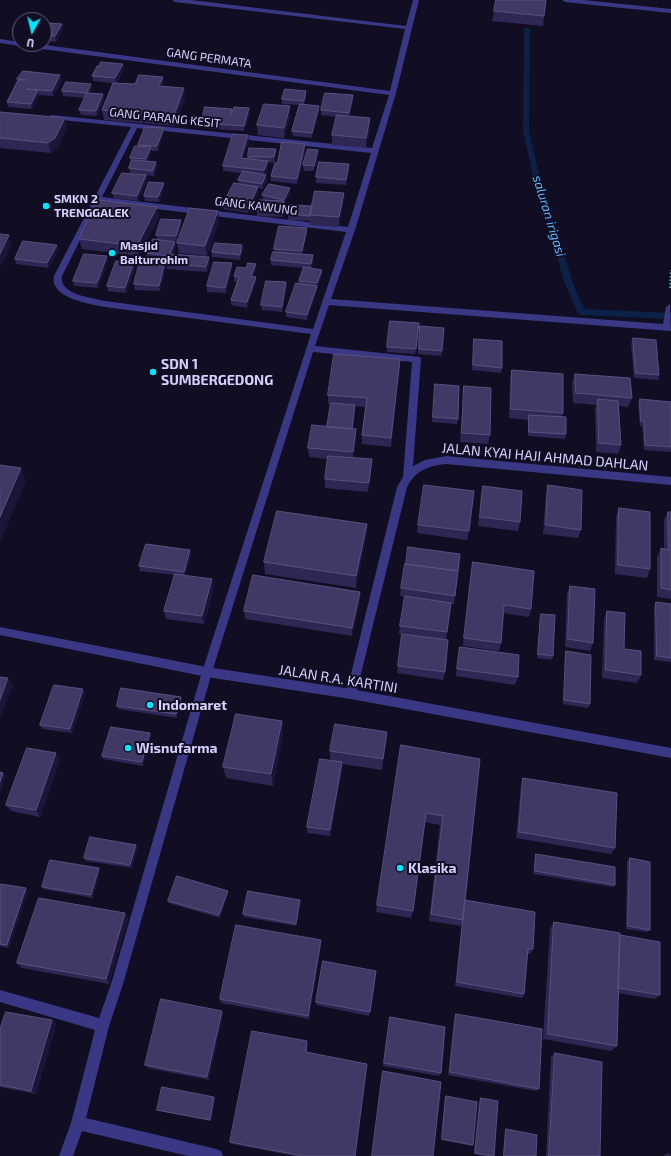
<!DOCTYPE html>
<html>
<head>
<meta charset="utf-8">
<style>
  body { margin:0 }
  #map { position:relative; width:671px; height:1156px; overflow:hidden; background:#110e24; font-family:"Exo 2",sans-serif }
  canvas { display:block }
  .north { position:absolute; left:12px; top:12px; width:40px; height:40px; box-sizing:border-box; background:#110e24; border:1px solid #605c7c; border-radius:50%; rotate:188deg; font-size:11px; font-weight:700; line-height:16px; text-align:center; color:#d6d1ff }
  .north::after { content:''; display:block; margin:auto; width:14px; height:18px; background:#00e6fc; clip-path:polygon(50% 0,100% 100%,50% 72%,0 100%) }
</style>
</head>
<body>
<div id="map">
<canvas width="671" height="1156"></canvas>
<div class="north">U</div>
</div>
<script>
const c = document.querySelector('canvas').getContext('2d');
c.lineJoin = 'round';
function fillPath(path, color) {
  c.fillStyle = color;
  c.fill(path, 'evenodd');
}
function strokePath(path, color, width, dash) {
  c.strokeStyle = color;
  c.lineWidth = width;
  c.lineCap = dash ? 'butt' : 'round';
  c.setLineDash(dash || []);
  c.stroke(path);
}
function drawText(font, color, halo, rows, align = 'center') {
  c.font = font + ' "Exo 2",sans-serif';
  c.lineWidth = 4;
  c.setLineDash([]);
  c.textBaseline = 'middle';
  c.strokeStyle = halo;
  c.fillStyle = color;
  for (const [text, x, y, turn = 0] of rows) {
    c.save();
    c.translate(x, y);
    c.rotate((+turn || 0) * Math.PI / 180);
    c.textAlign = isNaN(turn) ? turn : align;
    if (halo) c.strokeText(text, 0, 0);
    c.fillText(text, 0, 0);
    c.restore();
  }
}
fillPath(new Path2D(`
  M527,27L530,29L529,131L547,210L562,246L572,281L584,309L671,313V319L581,315L577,312L564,281L554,246L541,210L523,131L524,29Z`), '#0b2146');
strokePath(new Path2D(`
  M670,288L671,270`), '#2cb8ae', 2, [1.5, 2]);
fillPath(new Path2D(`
  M172,0H191L406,26L413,0H419L396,93L355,230L331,299L663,324L666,307L670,304L671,331L329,305L315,346L420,357L421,359L413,466L425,460L446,456L671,477V485L446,464C428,466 416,470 407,487L356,694L355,697L351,699L347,697L346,694L397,487L403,477L412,362L313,352L212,672L123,984L109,1026L86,1118L216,1149L221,1151L223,1156H188L82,1131L73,1156H59L71,1123L95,1030L0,1002V990L99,1018L111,984L202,672L311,334L105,307C90,304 49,298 54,276L131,127L52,119L48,117L52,115L372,148L389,95L20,46L0,43V39L20,42V44H38L390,91L405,29L175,2ZM137,128L371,153L348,227L102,197ZM99,202L346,232L313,329L105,301C92,298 58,294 62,276Z
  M562,0H583L671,9V13L565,2Z`), '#3a3884');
fillPath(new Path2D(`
  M0,627L207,667L351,689L671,748V758L351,699L207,677L0,635Z`), '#3a3884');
fillPath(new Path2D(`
  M494,11L544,16L543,26L492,21Z
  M62,24L63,29L56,42L44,41V32Z
  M124,69L117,83L164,87L185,98L175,126L104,120L102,110L113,83L93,81L92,76Z
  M17,79L62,80L53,96L39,95L32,109L8,107L7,102L18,80Z
  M92,89L90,93L103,94L104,99L97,116L81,115L79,110L85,98L63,96L62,91Z
  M306,91V96L304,104L319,106V111L312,138L293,136L292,131L299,105L282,104V99Z
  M353,95V100L349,116L370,118V128L366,148L332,145V135L336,117L321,115V110Z
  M232,109V112L250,113L244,131L202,128L201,123Z
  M0,112L65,118L67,128L58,148L51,153L0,148Z
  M290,116L284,138L258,135L257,125Z
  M164,128V133L158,151H151V152L148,161L156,162L157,167L154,176L130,173L129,168L131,163L130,158L138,146V145Z
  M249,141L243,158H248V157L276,149V154L275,163L268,162V166L265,175L267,180L263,189L258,188V193L248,213L224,209L223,204L239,184L238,180L242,173L223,171V166Z
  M306,149L297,184L271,181V176L277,163Z
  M318,150V155L314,171H304L303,165Z
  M349,170L346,185L316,183V177Z
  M146,175L147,180L138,201L114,198L112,193Z
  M290,188V193L284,205L283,217L257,216V211L263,200L262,195Z
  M164,189L159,202L145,201L144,196Z
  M343,203L339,227L310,225V221L288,220V214L312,206Z
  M159,217L139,256L82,249L79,239Z
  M219,221L207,256L179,253L177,243Z
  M181,225L177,241H166L175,242L176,247L173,254L210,263L207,272L167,269L166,263L167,261L147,258L146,253L157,239L156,235Z
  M307,233L302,254L314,260L312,268L322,270V275L317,289V288V291L307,320L286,317V312L299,284V281L303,268L271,265V260L274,252V249Z
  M57,245L58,250L49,268L16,264L15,259Z
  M243,250L240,260L212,257V252Z
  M107,256L108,261L98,288L74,286L73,281Z
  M165,262L166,267L160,291L135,290L134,284Z
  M135,268L126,293L108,291L107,286Z
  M232,268L226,293L207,292V286Z
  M246,268L256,269L253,277H256V282L247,308L231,305V300L237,282L234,281V276Z
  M287,287L282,312L262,310L261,305Z
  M419,323L415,354L387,352V347Z
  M420,326L442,351L441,356L418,354Z
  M633,338L659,375L658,380L634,378L631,344Z
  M474,339L502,368L501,373L472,370Z
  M400,359L391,447L362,444V435L365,407L355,406L352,429H356V438L353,458L371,468L368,492L325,488V479L328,459L309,457L308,448L327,427L330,404H328V395Z
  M512,370L563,413L562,416L566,434L565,439L528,436V420L509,418L510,379Z
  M575,374L632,398L628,407L619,406L621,445L618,454L596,452L595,408L596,405L573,403L572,383Z
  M435,384L458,419L457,424L432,422Z
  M464,386L490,435L488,444L460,442L463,395Z
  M640,399L671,402V452L644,450L642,426H640L638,404Z
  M548,485L581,530L578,538L543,534L546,494Z
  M483,486L520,522L518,531L478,526L481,495Z
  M619,508L650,569L647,578L615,574L616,516Z
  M668,512H671V599L657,597V557L661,548L664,549V520Z
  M367,524L366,537L356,588L265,574L264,562Z
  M418,525L469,531L467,540L417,533Z
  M190,550L191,555L185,575L214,587L204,624L166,619L164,611L175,575L140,571L139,566Z
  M473,562L531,609L529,617L503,613L501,643L499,651L463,646L471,571Z
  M570,586L593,643L590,651L565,647L567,594Z
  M401,588L455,596L454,604H451L446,640L445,672L443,680L397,673L402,634H399L400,626L405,597L400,596Z
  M360,592V600L352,636L245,619L244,611Z
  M656,602L671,604V662L654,660V606Z
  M607,611L624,649L641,675L637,683L602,678L604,619Z
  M541,614L553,656L552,660L537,658L540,618Z
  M460,647L518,677L515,685L456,676L458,655Z
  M566,651L590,704L588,708L563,704L565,655Z
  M83,689L85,693L72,733L42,729L40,725Z
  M181,697L182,701L177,718L118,709L117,706Z
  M282,721L283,733L273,786L226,778L223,767Z
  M387,732L382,770L342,764V769L330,836L307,833V827L330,761V751Z
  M150,733L151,736L143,766L103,759L102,756Z
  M401,745L480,759L465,900L533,949L530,954H527L524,994L522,998L455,986L462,924L461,926L429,921L440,825L424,822L413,911L411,918L376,912Z
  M60,759L40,817L11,811L6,805Z
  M523,778L615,848L611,854L516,838L521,785Z
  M136,845L138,848L132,868L86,861L84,858Z
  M536,854L615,885L613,887L533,874L535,857Z
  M630,858L650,930L647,932L626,929L627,861Z
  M100,871L93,898L44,889L42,887Z
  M0,886L28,891L9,948L0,946Z
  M228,891V893L220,918L169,903L168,901Z
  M300,903L296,926L244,917L243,914Z
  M125,913L128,918L109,984L22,968L17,963Z
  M554,922L620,935L660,995L655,999L618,993L617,1046L611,1051L543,1039L550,929Z
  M321,945L309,1019L221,1003L220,999Z
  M376,971L369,1016L316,1005V1002Z
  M222,1011L223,1014L209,1080L148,1068L145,1065Z
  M456,1014L539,1089L536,1091L448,1075L454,1018Z
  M390,1017L441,1073L439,1076L383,1066Z
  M52,1020L56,1024L36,1094L0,1087V1029Z
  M308,1045L306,1052L355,1156H295L232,1144L230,1142Z
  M555,1053L600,1156H546L551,1057Z
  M383,1071L433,1156H372Z
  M446,1096L473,1145L472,1146L441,1140L445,1097Z
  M214,1097L215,1098L211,1121L159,1111L157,1110Z
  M481,1098L494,1156H485L474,1154L479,1100Z
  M506,1129L536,1156H503L505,1130Z
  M669,1153L671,1156H664V1155Z`), '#2f2653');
fillPath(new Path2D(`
  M62,24L63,29L56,42L55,36Z
  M123,64L124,69L116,83L115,78Z
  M60,75L62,80L53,96L52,91Z
  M163,77L164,87L159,86Z
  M91,84L92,89L88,98L87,93Z
  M184,88L185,98L175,126L174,116Z
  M38,90L39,96L32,109L31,104Z
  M306,91V96L304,106V101Z
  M103,94L104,99L97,116L96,111Z
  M353,95V100L349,118V113Z
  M290,106V116L284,138V128Z
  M319,106V111L312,138V133Z
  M249,108L250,113L244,131V126Z
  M65,118L67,128L58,148L51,153L48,143Z
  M370,118V128L366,148V138Z
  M164,128V133L158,151L157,146Z
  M248,135L249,141L241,163V158Z
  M305,144L306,149L297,184V179Z
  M151,147V152L147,164L146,159Z
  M276,149V154L275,163L274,157Z
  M318,150V155L314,171V166Z
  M268,161V166L264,175V170Z
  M156,162L157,167L154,176L153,171Z
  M349,164V170L346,185V180Z
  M146,175L147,180L138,201L137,196Z
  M266,175L267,180L263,189L262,184Z
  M164,183V189L159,202L158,197Z
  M258,187V193L248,213V208Z
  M290,188V193L284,205L283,217L282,212L284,200Z
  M344,193L343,203L339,227V217Z
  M157,207L159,217L139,256L137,246Z
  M218,211L219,221L207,256L205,246Z
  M181,220V225L177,241L176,236Z
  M307,228V233L302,256V251Z
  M9,235L12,245L1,267L0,263V254Z
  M175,242L176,247L170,259V254Z
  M57,245L58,250L49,268L47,263Z
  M242,245L243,250L240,260V255Z
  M313,255L314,260L312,269L311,264Z
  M107,256L108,261L98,288L97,283Z
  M209,257L210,263L207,272L206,267Z
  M134,262L135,268L126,293L125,288Z
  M165,262L166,267L160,291L159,286Z
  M232,263V268L226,293L225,288Z
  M256,264V269L252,281L251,276Z
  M322,270V275L317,289V283Z
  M256,277V282L247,308V302Z
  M286,282L287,287L282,312V307Z
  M317,286V291L307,320V315Z
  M356,429V438L353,461V452Z
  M21,468L26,481L0,543V517Z
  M367,524L366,537L356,588V576Z
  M190,550L191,555L184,577V572Z
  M212,579L214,587L204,624L202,616Z
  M360,592V600L352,636V628Z
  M8,678L13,685L0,720V700Z
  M83,689L85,693L72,733L70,729Z
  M181,697L182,701L177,718L176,714Z
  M282,721L283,733L273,786L271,774Z
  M387,732L386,744L382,770L383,759Z
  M150,733L151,736L143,766L142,762Z
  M56,753L60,759L40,817L36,810Z
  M342,762V769L330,836V830Z
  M3,773L6,776L0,793V782Z
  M136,845L138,848L132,868L130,865Z
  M99,868L100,871L93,898L91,895Z
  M26,888L28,891L9,948L7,945Z
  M228,891V893L220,918L219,915Z
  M300,900V903L296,926V924Z
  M125,913L128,918L109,984L106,979Z
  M321,940V945L309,1019L308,1016Z
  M222,1011L223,1014L209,1080L207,1077Z
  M52,1020L56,1024L36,1094L31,1091Z
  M307,1041L308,1045L306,1055V1052Z
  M214,1097L215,1098L211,1121L210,1120Z`), '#1b1538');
const building = new Path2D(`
  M496,0H546L544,16L494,11Z
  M49,23L62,24L55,36H44V32Z
  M101,62L123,64L115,78L92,76L97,66H99Z
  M23,71L60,75L52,91L26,89L38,90L31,104L7,102L18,80H26L17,79Z
  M139,75L163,77L159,86L184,88L174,116L102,110L113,83L135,84Z
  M66,82L91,84L87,93L62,91Z
  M285,89L306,91L304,101L282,99Z
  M87,93L103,94L96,111L79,110Z
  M325,93L353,95L349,113L321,110Z
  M264,104L290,106L284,128L257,125Z
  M300,104L319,106L312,133L292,131Z
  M205,107L232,109L231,115L234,107L249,108L244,126L201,123Z
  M0,112L65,118L55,138L48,143L0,138Z
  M337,115L370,118L366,138L332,135Z
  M145,127L164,128L157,146L138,145Z
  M233,134L248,135L241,158L268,161L264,170L223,166Z
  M282,142L305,144L297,179L271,176L275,163H277Z
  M135,146L151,147L146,159L130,158Z
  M249,148L276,149L274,157H248Z
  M308,149L318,150L314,166L303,165Z
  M132,160L156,162L153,171L129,168Z
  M319,162L349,164L346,180L316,177Z
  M243,171L266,175L262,184L238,180Z
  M122,173L146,175L137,196L112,193Z
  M149,182L164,183L158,197L144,196Z
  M234,183L258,187L248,208L223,204Z
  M269,184L290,188L284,200L262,195Z
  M315,191L344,193L339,217L310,215Z
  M98,200L157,207L137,246L79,239Z
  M259,200L284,201L282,212L257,211Z
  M290,205L312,206L310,216L288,214Z
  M190,208L218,211L205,246L177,243Z
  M161,219L181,220L176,236L156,235Z
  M279,226L307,228L302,251L274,249Z
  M0,234L9,235L0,254Z
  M153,239L175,242L170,254L209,257L206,267L166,263L168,256L146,253Z
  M23,241L57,245L47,263L15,259Z
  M215,243L242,245L240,255L212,252Z
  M273,252L313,255L311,264L271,260Z
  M84,254L107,256L97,283L73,281Z
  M116,261L134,262L125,288L107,286Z
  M140,261L165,262L159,286L134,284Z
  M214,262L232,263L225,288L207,286Z
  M248,263L256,264L251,276L256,277L247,302L231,300L239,277L234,276L237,267L246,268Z
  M304,267L322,270L317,283L299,281Z
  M266,281L286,282L282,307L261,305Z
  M296,283L317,286L307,315L286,312Z
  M390,321L419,323L416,349L387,347Z
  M420,326L444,328L442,351L419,349Z
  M633,338L656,340L659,375L636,373Z
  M474,339L502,341V368L473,365Z
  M334,354L400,359L391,438L362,435L367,398L328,395Z
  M512,370L563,374V413L511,409Z
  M575,374L630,378L632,398L576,393Z
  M435,384L459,386L458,419L433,417Z
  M464,386L491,388L490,435L462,433Z
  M598,399L618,401L621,445L599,443Z
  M640,399L671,402V447L645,445L644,421H641Z
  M331,403L355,405L352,429L327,427Z
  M529,415L566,417V434L529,432Z
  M312,425L356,429L353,452L308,448Z
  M328,456L372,459L369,483L325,479Z
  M0,465L21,468L0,517Z
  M424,485L474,491L469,531L418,525Z
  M548,485L582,490L581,530L546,525Z
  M483,486L522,491L520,522L480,517Z
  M619,508L650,512V569L618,565Z
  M277,511L367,524L356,576L264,562Z
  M668,512H671V590L661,588V548L668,550Z
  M146,544L190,550L184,572L139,566Z
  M408,547L460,554L458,571L406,564Z
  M473,562L534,571L531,609L504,605L501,643L464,638Z
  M405,564L458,571L455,596L401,588Z
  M175,574L212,579L202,616L164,611Z
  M253,575L360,592L352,628L244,611Z
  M570,586L595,589L593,643L568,639Z
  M405,596L451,603L447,632L400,626Z
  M656,602L671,604V658L657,656Z
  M607,611L625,613L624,649L641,651V675L606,670Z
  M541,614L555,615L553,656L538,654Z
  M402,634L448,640L445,672L398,666Z
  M460,647L519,655L518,677L457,669Z
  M566,651L591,655L590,704L564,700Z
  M0,677L8,678L0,700Z
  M54,685L83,689L70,729L40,725Z
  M121,688L181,697L176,714L117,706Z
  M236,714L282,721L271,774L223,767Z
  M335,724L387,732L383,759L330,751Z
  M111,727L150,733L142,762L102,756Z
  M401,745L480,759L463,920L431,914L443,816L426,813L413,911L377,905Z
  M27,748L56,753L36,810L6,805Z
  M320,759L342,762L330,830L307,827Z
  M0,772L3,773L0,782Z
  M523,778L617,793L615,848L519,832Z
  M90,837L136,845L130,865L84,858Z
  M536,854L615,867V885L535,871Z
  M630,858L650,862V930L628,926Z
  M50,860L99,868L91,895L42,887Z
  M177,876L228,891L219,915L168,901Z
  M1,884L26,888L7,945L0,944V886Z
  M248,891L300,900L296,924L243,914Z
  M39,898L125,913L106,979L17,963Z
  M465,900L535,912L533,949H528L524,994L457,982Z
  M554,922L620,933L617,1046L548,1034Z
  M236,925L321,940L308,1016L220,999Z
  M620,935L660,942V995L618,988Z
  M323,961L376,971L370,1012L316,1002Z
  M161,999L222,1011L207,1077L145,1065Z
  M6,1012L52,1020L31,1091L0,1085V1029Z
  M456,1014L542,1029L539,1089L450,1072Z
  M390,1017L445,1027L441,1073L384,1063Z
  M252,1031L307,1041L306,1052L367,1064L355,1156H303L230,1142Z
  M555,1053L602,1062L600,1156H549Z
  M383,1071L441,1082L433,1156H372Z
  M162,1087L214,1097L210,1120L157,1110Z
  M446,1096L477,1102L473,1145L442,1139Z
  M481,1098L498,1101L494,1156H491L475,1153Z
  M506,1129L537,1135L536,1156H504Z`);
fillPath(building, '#413865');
strokePath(building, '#58507e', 1);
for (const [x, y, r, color] of [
  [46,206,4,"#00e6fc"],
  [112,253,4,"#00e6fc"],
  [153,372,4,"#00e6fc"],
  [150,705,4,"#00e6fc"],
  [128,748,4,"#00e6fc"],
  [400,868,4,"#00e6fc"]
]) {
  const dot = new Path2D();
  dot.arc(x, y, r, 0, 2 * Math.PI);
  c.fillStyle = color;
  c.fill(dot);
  strokePath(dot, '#110e24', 1.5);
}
drawText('12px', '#d6d1ff', '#110e24', [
  ["GANG PERMATA",209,58,8],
  ["GANG PARANG KESIT",165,118,6],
  ["GANG KAWUNG",256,206,7]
]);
drawText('bold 12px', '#d6d1ff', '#110e24', [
  ["SMKN 2",54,199],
  ["TRENGGALEK",54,213],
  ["Masjid",120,246],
  ["Baiturrohim",120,260]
], 'left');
drawText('italic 13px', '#5fb7ff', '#110e24', [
  ["saluran irigasi",549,216,73]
]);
drawText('bold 14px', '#d6d1ff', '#110e24', [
  ["SDN 1",161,364],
  ["SUMBERGEDONG",161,380],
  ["Indomaret",158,705],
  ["Wisnufarma",136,748],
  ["Klasika",408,868]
], 'left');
drawText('14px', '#d6d1ff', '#110e24', [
  ["JALAN KYAI HAJI AHMAD DAHLAN",545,457,5],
  ["JALAN R.A. KARTINI",338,679,9]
]);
</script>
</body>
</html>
